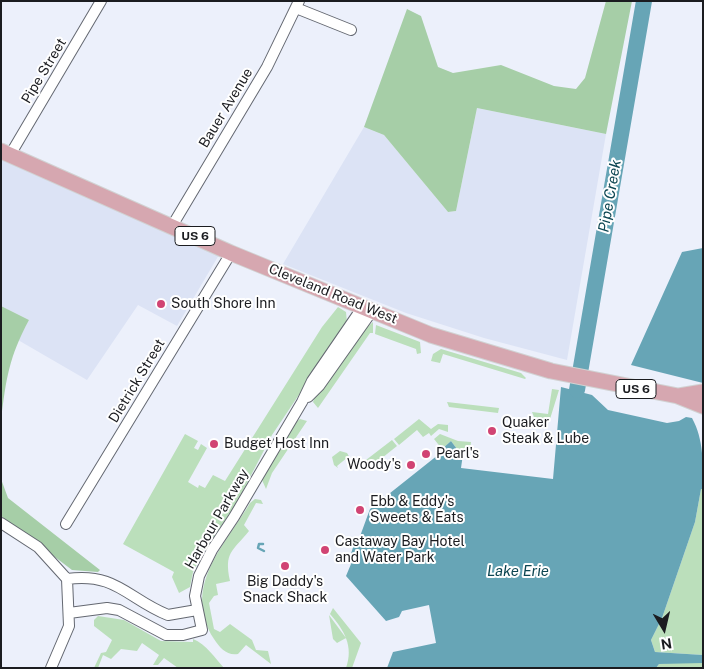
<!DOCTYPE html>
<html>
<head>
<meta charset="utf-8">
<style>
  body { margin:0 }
  #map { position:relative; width:704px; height:669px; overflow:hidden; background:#ecf0fb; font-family:"Public Sans",sans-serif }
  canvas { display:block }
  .frame { position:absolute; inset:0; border:2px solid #1b1c20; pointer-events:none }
  .north { position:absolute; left:639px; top:604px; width:50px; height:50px; -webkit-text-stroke:4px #fff; paint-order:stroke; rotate:171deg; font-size:14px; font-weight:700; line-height:20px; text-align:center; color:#1b1c20 }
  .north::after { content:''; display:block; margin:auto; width:18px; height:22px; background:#1b1c20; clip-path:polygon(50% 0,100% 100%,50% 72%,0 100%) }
</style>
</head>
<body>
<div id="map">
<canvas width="704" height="669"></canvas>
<div class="frame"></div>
<div class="north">N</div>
</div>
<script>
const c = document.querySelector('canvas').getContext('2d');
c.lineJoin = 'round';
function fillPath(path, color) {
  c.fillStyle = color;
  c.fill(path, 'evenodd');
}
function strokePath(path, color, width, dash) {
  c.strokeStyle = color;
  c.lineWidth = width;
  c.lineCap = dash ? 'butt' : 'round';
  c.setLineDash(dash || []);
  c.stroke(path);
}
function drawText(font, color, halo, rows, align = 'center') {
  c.font = font + ' "Public Sans",sans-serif';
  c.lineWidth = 4;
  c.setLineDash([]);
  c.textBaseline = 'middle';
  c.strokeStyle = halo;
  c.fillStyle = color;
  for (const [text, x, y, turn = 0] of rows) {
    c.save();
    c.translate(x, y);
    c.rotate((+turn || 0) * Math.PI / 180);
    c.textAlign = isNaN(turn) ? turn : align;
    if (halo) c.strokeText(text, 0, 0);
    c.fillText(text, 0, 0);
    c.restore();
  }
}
fillPath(new Path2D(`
  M477,108L606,134L567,360L484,338L406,313L283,264L364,127L384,135L448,212L456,211Z
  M1,150L226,243L177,326L138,305L87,380L18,340L29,320L1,306Z`), '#dce3f5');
fillPath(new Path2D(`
  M338,307L346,312L347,323L272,435L235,506L203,552L193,572L190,587L179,593L172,577L174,572L123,544L185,434L198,441L194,448L198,450L201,444L207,448L188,482L198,488L199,485L205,488L213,475L225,481L322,327Z
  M373,322V333H370L318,408L313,402L315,397L365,329Z
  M376,325L420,342L421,353L417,354L416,349L375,334Z
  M441,349L521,373L526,378L525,379L443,354L440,363L431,361L433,354Z
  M552,389L559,390L550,419L534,417L532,412L548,414Z
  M447,402L499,408L498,413L449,407Z
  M300,419L307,421L272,473L266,489L262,480L296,422Z
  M419,419L431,429L438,424L448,425V432L439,429L431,436L429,433L423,437L417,430L399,445L394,439Z
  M440,434L458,441L471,442L470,453H460L451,441L442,449L434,439Z
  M392,440L397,446L372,466L368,464L366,460Z
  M340,451L347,453L350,458L348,457L337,466L338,468L334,465L332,457Z
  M701,489H703V655L655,652L651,640L662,618L695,522Z
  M255,499L261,500L263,504L256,503L244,525L249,531C232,552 224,552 230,581L216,584L218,595L214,596L209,603L214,629L220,632L230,624L252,640L256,650L268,651L271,664L246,645L238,654C227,656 220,648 214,639C181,587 225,545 250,503Z
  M333,608L361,643L352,668H346C354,646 344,630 330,614Z
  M329,615L346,638L337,643L333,639Z
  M98,616L124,620L161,641L193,642V639C206,644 215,658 224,668H178L164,658L158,665H153L159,655L142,643L137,651L121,649L111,659L103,655L98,668H94L101,653L106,652L112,640L94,626V620Z
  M675,662L703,663V668H656L659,664Z`), '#bbdfbb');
fillPath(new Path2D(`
  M606,1H632L606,134L477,108L456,211L448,212L384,135L364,127L407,9L421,16L438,67L453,73L501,65L554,86L576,89L585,78Z
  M1,306L29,320C9,357 6,379 1,420Z
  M1,479L8,498L100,570L98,572L72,570L1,516Z`), '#a6cea7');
fillPath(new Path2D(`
  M703,248V383L631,365L682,252Z
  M561,387L592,395L608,410L667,423L679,421L686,417L692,418C704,440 703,464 703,489H701L695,522L662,618L651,640L655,652L703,655V663L659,664L656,668H387L393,652L436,643L429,605L402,611L399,617L386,621L346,576L351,564L348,563L356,538L359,539L370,509L443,451L442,449L451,441L460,453L463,454L461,468L553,479Z`), '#67a5b6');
strokePath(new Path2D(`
  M263,544H259L258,548L264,551`), '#67a5b6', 2.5);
strokePath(new Path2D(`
  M577,390L644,1`), '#67a5b6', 16);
const minor = new Path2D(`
  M296,8L351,30
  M10,155L101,1
  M172,226L267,67L299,1
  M308,397L319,386L372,311
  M1,523L38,547L67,579
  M66,524L231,253
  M67,579C116,572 128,599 168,615L197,610
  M69,613L107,608L119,610L166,635H183L202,630L195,596L199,576L212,550L234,517L302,402L312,381L362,308
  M51,668L69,626L67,579`);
const primary = new Path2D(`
  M1,151L231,253L431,335L551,371L678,396L703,406
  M679,396L703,392`);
strokePath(minor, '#646871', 12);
strokePath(primary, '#d1d2d2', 17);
strokePath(minor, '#fff', 10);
strokePath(primary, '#d6a7b0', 15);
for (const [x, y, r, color] of [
  [161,304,5,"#d14473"],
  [492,431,5,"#d14473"],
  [214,444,5,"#d14473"],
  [426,454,5,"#d14473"],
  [411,465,5,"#d14473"],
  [360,510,5,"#d14473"],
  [325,550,5,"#d14473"],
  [285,566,5,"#d14473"]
]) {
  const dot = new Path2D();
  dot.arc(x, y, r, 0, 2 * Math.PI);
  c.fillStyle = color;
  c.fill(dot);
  strokePath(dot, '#fff', 2);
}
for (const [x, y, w] of [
  [195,236,40],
  [636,389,40]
]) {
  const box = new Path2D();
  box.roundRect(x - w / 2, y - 9.5, w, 19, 4);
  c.fillStyle = '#fff';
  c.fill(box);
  strokePath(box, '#1b1c20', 1);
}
drawText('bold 12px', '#1b1c20', null, [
  ["US 6",195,236],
  ["US 6",636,389]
]);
drawText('14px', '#1b1c20', '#fff', [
  ["Pipe Street",44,71,-59],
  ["Bauer Avenue",226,108,-59],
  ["Cleveland Road West",333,294,22],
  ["Dietrick Street",137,381,-59],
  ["Harbour Parkway",217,519,-60]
]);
drawText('14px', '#1b1c20', '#fff', [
  ["South Shore Inn",171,304],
  ["Quaker",502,423],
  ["Steak & Lube",502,439],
  ["Budget Host Inn",224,444],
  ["Pearl's",436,454],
  ["Woody's",401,465,"right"],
  ["Ebb & Eddy's",370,502],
  ["Sweets & Eats",370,518],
  ["Castaway Bay Hotel",335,542],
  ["and Water Park",335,558],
  ["Big Daddy's",285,582,"center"],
  ["Snack Shack",285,598,"center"]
], 'left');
drawText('italic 15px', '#0d4652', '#fff', [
  ["Pipe Creek",610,196,-80],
  ["Lake Erie",518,571]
]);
</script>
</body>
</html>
